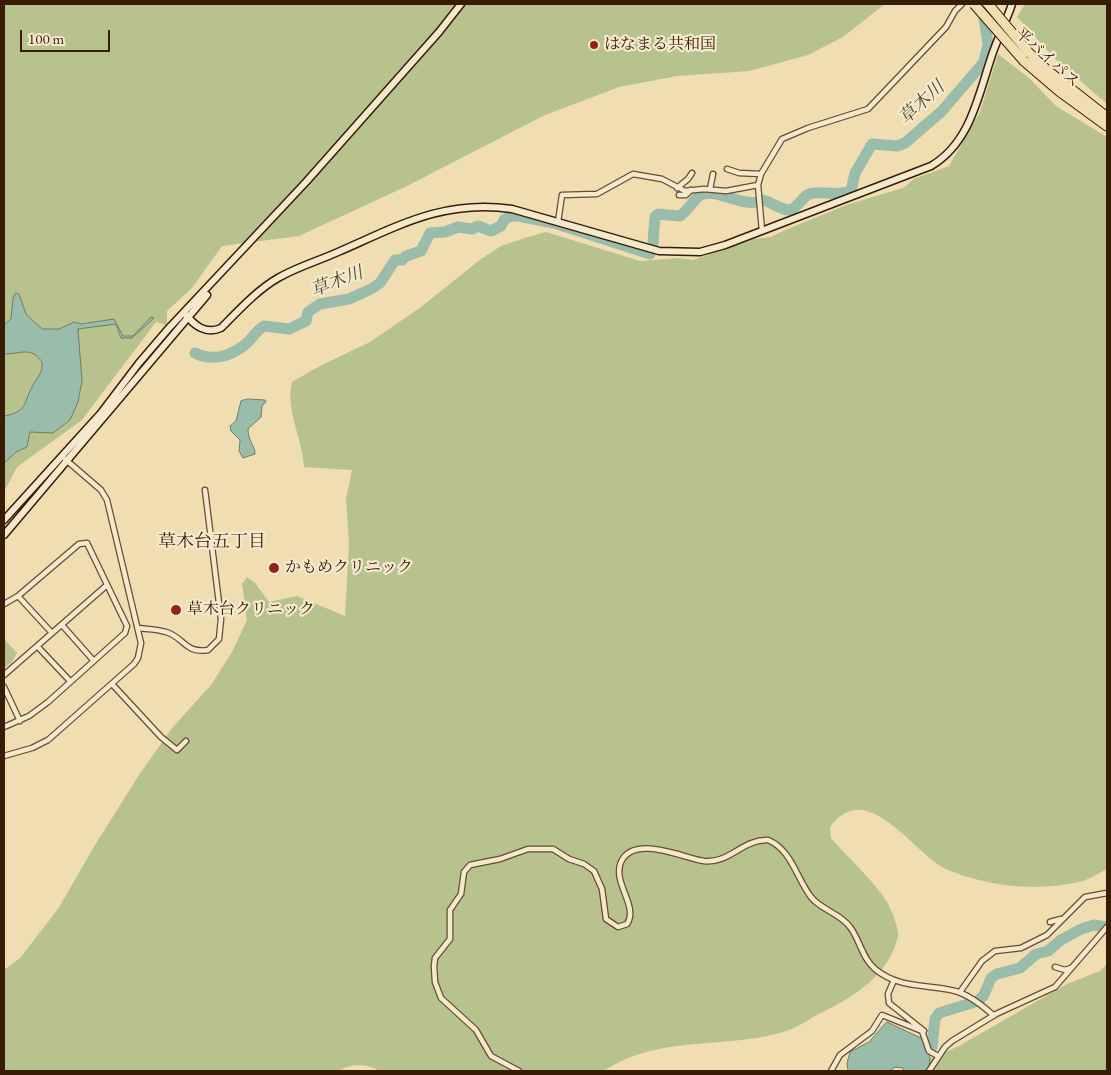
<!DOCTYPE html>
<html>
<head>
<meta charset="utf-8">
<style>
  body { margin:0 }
  #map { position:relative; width:1111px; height:1075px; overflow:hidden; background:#f0ddb2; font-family:"EB Garamond",serif }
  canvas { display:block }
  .frame { position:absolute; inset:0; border:5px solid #381c05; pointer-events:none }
  .scale { position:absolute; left:20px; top:30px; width:90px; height:22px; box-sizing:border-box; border:2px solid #381c05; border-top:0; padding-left:6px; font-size:15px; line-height:18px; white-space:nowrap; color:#381c05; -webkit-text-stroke:4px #f5e9cd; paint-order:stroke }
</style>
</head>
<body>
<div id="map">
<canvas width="1111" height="1075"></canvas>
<div class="frame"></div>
<div class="scale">100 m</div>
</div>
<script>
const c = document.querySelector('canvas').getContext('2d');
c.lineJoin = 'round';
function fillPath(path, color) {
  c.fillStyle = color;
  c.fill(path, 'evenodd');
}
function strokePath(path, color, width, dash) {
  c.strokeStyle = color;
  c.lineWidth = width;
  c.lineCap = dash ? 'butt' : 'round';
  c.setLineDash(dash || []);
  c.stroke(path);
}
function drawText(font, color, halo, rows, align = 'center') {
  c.font = font + ' "EB Garamond","Noto Serif JP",serif';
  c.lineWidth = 4.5;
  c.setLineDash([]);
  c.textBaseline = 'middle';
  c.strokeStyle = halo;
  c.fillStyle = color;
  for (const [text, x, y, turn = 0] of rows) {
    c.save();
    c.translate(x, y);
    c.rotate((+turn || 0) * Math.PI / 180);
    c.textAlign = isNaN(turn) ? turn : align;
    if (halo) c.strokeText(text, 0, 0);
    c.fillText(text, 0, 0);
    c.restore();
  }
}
fillPath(new Path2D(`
  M4,4H885L843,37L808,55L749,71L677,76L619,87L545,115L407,186L299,236L222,246L192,288L167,311V325L156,322L82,420L17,467L4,492Z
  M1025,4H1107V104L1056,60L1017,17Z
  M998,54L1029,78L1056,106L1107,137V869C1099,873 1091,878 1083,881C1039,892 989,887 948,870C914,856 868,775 830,827L831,838C846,856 882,888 890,908C893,915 899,929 898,936C889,978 848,1000 813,1017C805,1022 796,1028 786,1031C727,1050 658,1034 604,1071H379C369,1064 350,1063 340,1071H4V970L20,958L58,909L95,845L139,775L172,728L211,685L232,652L247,620L242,584L247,577L255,583L269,602L297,596L345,616L349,544L346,499L352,470L304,467C303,440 285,410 292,382L320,366L370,342L421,307L481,259L501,246L528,237L546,232L640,261L679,258L693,260L754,239L771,237L785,230L849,204L903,188L914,179L949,166L980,112Z
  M4,639L17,653L11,663L4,668Z
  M1107,964V1071H902L959,1046L1067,984L1100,971Z`), '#b7c28e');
const water = new Path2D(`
  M16,293L19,294L26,314L42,329H59L74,322L81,324L114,319L123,336H133L151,317L154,318L132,338H121L116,324L78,329L82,381L78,402L70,420L53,433L30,432L27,447L16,452L4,463V416C27,412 23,404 32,387C37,377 43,374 42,362C31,346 20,354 4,354V325L11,319L13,299Z
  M248,399L265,400L266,402L262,406L261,417L248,429C248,442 255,445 255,454L243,458L239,451L240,440L231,431L230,426L236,421L241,401Z
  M887,1022L925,1040L930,1057L929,1068L924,1071H904L903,1068L895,1067L890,1071H848L847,1063L850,1052L869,1042Z`);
fillPath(water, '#9abcaa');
strokePath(water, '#737c68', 1);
strokePath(new Path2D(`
  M763,200C771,202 780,209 788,210C797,210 801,198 809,194C822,190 835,197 851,191L855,173L872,144L897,146L905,143L942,111L984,62L988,44L982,4
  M653,243L655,217L658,214L680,216C687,211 692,202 699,196C713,186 739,206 757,202
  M195,353C213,362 232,356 247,343C253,337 257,330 264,326L289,329L306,321L308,312L320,304L349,299L371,289L380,283L395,260H402L406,256L421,251L430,233L445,232L458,227L472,229L478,226L491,231L501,226L504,220L511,216H518L554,223L650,254
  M919,1056L932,1047L935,1019L939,1013L978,1001L984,995L991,978L997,974L1020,968L1036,954L1048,951L1061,940L1081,929L1094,925L1107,927`), '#9abcaa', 11);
const street = new Path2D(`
  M727,169L739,173L761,174
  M677,188L688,179L692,173
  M710,189L713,174
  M679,195H686L691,190
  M558,222L562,195L597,194L633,174L662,179L685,191L704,189L726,191L758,185
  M762,231L758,185L761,174L782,139L808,128L868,109L946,27L955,11L962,4
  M18,596L52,633
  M4,604L18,596L79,544L87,543L127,626L125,633L48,702L29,716L4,727
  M62,625L93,660
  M138,628C147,629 157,629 166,632C184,637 185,654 208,650L219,639L221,619L205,490
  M38,647L70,681
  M4,675L107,585
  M112,684L161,737L177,750L186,741
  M4,687L20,721
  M4,756L32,748L48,740L134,664L138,658L141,643L107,500L101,490L65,459
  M1050,922L1061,919
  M1055,967L1065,970L1071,968
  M894,980L888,994L889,1003L924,1031
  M960,992L982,961L995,951L1021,948L1047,935L1085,897L1107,893
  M519,1071L491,1056L476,1030L441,998L435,982L434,966L435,958L450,939V910L461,894L464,872L470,865L500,859L528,849H553L569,859L584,864L594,871L602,889L606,919L618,927L627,924C639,906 612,883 621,862C634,834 683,858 704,861C729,864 743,839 768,840C791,849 797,879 811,897C821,910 840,913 850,927C860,940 862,958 875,969C899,989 928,984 955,991C970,995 983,1006 993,1015
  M831,1071L840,1055L872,1031L882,1015L922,1031L929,1051L938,1056
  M929,1071L945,1047L952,1041L996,1014L1055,987L1107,927`);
const secondary = new Path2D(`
  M184,313C194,325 205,335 221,328C238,311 257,290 278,278C297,267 318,261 338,252C398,226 444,199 512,209L659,251L700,252L725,245L931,166C970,143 978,97 991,58C997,39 1006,22 1012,4
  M4,520L101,413L139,363L169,328L306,182L439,32L461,4
  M4,535L207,295`);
const highway = new Path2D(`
  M1029,53L1047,70L1107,117
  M1024,61L1059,91L1107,126`);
strokePath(street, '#664c30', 7);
strokePath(secondary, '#381c05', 9);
strokePath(highway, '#381c05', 11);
strokePath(street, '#f5e9cd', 4.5);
strokePath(secondary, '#f5e9cd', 6);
strokePath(highway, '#f0ddb2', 9);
const highwayBridge = new Path2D(`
  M974,4L1024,61
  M988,4L1029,53`);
strokePath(highwayBridge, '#381c05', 11, []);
strokePath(highwayBridge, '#f0ddb2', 9);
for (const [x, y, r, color] of [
  [594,45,5,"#8f2418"],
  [274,568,6,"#8f2418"],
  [176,610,6,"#8f2418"]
]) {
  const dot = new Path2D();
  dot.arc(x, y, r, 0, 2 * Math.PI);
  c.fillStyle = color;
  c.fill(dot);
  strokePath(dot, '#f5e9cd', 2);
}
drawText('16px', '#381c05', '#f5e9cd', [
  ["はなまる共和国",604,45],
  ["かもめクリニック",285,568],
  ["草木台クリニック",187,610]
], 'left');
drawText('16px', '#381c05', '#f5e9cd', [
  ["平バイパス",1047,58,42]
]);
drawText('italic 18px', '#554c37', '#f5e9cd', [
  ["草木川",922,103,-43],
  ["草木川",337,282,-21]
]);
drawText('18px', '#381c05', '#f5e9cd', [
  ["草木台五丁目",212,542]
]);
</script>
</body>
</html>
